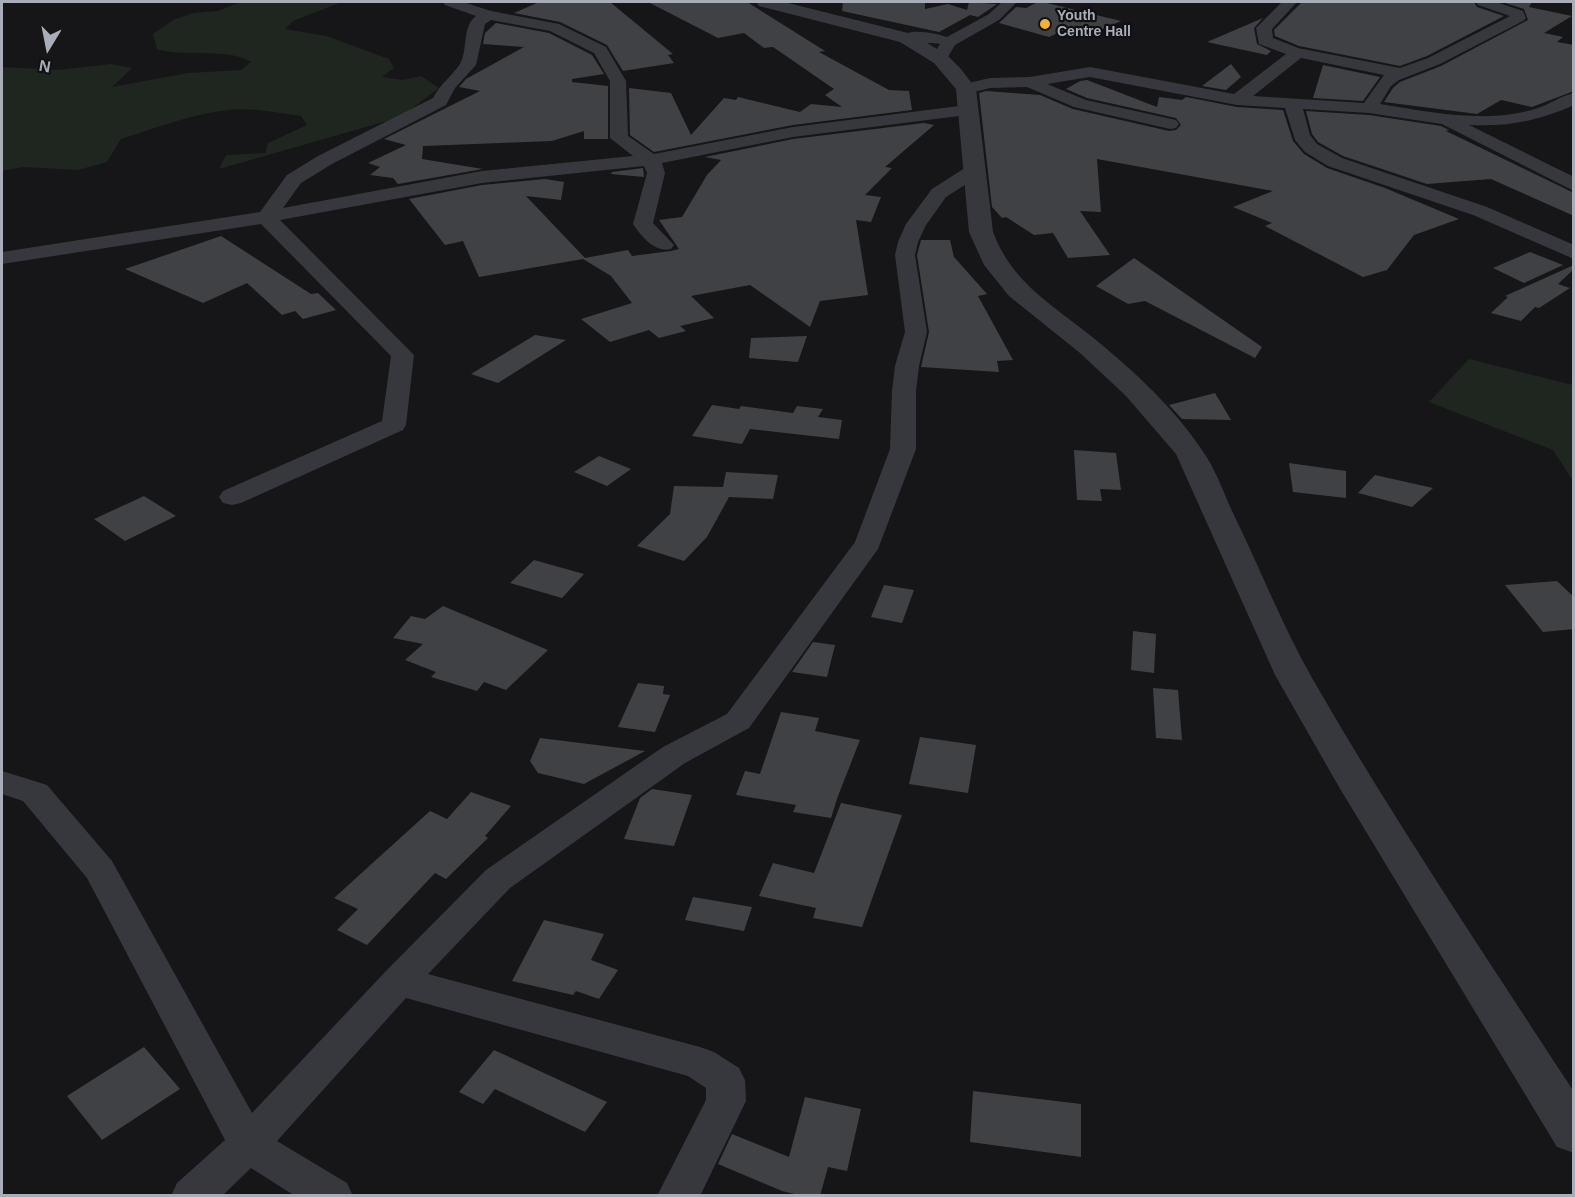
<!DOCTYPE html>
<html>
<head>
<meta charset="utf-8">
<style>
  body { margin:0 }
  #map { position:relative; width:1575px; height:1197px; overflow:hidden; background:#161618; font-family:Helvetica,sans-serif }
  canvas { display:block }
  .frame { position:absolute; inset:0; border:3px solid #a8adb8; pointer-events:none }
  .north { position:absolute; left:18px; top:18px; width:60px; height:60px; -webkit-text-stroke:4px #111113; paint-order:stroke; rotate:190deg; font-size:16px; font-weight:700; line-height:24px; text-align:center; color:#a8adb8 }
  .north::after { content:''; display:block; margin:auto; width:21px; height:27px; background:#a8adb8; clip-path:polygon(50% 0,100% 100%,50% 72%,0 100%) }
</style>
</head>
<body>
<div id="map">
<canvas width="1575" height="1197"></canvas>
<div class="frame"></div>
<div class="north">N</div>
</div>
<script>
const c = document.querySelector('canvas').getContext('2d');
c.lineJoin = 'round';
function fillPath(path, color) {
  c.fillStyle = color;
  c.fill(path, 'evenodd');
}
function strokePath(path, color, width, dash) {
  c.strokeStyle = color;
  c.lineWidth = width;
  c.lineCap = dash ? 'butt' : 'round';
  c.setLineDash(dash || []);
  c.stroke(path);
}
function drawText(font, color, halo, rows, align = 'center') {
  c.font = font + ' Helvetica,sans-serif';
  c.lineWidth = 4.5;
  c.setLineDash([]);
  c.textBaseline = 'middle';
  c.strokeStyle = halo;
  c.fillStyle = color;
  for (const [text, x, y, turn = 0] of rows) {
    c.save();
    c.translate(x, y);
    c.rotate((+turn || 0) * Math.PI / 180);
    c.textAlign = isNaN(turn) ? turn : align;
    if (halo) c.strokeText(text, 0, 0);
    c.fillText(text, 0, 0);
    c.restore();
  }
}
fillPath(new Path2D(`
  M240,2H342L293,21L285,29L326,36L389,59L394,68L382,77L403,80L421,76L439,88L401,117L219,169L226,155L265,153L268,143L307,125L301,116C277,113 252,107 228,110C191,114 156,128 121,139L107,162L78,170L23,167L2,171V67L58,70L111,64L132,68L112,87L188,73L241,70L251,62C228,47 185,58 157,49L153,34L173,20L193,13L218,11Z
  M1469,359L1573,385V481L1553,450L1429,402Z`), '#1e261f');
fillPath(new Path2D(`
  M539,2H610L673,54L668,55L674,63L623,71L607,45L560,22L514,13Z
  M648,2H747L825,51L819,52L889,90L909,91L912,110L793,125L654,152L630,135L629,88L671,93L691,135L724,98L736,100L738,97L800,112L811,104L842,107L825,95L834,89L773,47L764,48L744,33L718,38Z
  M843,2H925V9L948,4L967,10L969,2L997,4L978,17L970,15L939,32L842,11Z
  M1038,2H1043L1121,21L1084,37L1063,31L1049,37L999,23L1016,7L1026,8Z
  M1302,2H1474L1477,7L1504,16L1427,56L1400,66L1299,46L1275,36L1274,30Z
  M1502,2H1532L1529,7L1572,16L1544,33L1563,37L1557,42L1574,45V91L1532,107L1501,100L1477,114L1384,102L1393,88L1400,82L1441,66L1528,20L1524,9Z
  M1263,18L1254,28L1257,44L1271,51L1267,55L1207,42Z
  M496,23L549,33L592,55L604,74L572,79V82L608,86V139H584V131L552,141L423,146L422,159L483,169L398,184L393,178L370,175L380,167L368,163L406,145L384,139L480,91L459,87L466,79L524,47L483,44L485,33Z
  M1231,64L1241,77L1226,90L1202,86Z
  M1323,65L1380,77L1363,101L1313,98Z
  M1087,80L1157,107L1159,97L1182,100L1186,97L1237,107L1283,110L1293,141L1304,154L1327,168L1385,188L1459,219L1414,235L1387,270L1363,277L1265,226L1272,223L1233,207L1273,191L1097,159L1101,212L1080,211L1110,255L1068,258L1053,233L1034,235L1006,217L1002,218L992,207L979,93L986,91L1040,95L1073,109L1169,131L1176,130L1181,125L1176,118L1087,98L1066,89L1080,81Z
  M1306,111L1369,115L1441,126L1449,130L1446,131L1574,193V216L1491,179L1427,184L1343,156L1318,142L1312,134Z
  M924,123L934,125L885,167L892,168L865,195L881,197L871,222L856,220L868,295L820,301L810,327L750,285L691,296L714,318L680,326L686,331L659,338L649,330L610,342L581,319L632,303L611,276L583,259L479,277L463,241L445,245L409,199L482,185L545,179L564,182L561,200L526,196L585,258L628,250L632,256L671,251L679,249L659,220L682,217L707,175L721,160L705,157L793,139Z
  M643,168L644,177L611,174L612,172Z
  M221,236L311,294L318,293L336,310L303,319L295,311L282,315L247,283L203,303L125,269Z
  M921,240H950L954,257L987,294L978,296L1013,360L997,361L999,372L921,367L929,332L917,255Z
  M1530,252L1563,265L1524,283L1493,268Z
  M1134,258L1262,347L1255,358L1145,301L1128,304L1096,286Z
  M1574,265V269L1558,284L1570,288L1539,308L1535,307L1521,321L1491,313L1508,297L1505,296Z
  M535,335L566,340L498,383L471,374Z
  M807,336L798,362L749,358L751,338Z
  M1215,393L1231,420L1182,419L1169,405Z
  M712,405L739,409L741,406L793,413L797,406L823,409L818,417L842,420L839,439L750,429L742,444L692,436Z
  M1074,450L1116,453L1121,490L1100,489L1102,501L1077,500Z
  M599,456L631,469L607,486L574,472Z
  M1289,463L1346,471V498L1293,492Z
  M726,472L778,475L773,499L729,497L707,537L684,561L637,546L670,514L674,486L723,487Z
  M1375,475L1433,488L1412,507L1358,493Z
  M144,496L176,516L125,541L94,519Z
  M534,560L584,574L562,598L510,583Z
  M1557,581L1574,597V629L1543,632L1505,585Z
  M884,585L914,590L902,623L871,617Z
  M443,606L548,650L506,690L484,682L477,691L431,677L436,672L405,660L423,644L393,638L411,616L425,619Z
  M1133,631L1156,634L1154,673L1131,670Z
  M813,642L835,645L827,677L792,672Z
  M638,683L664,686L663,694L670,695L655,732L618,727Z
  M1153,688L1178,690L1182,740L1156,738Z
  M781,712L819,718L815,731L860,740L838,796L831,818L793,812L796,805L736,795L745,771L760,774Z
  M920,737L976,745L968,793L909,784Z
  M540,738L645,751L584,784L538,773L530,761Z
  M652,789L692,795L674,846L624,839L640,798Z
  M471,792L511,806L485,836L488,838L446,879L435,873L367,945L337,930L358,909L334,898L430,811L447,819Z
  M841,803L902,815L862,927L813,918L816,908L759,896L773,863L814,873Z
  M693,897L752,907L744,931L685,920Z
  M544,920L604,934L591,960L618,970L599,999L576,991L573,995L512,981Z
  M144,1047L180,1089L102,1140L67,1096Z
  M494,1050L607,1102L585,1132L495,1089L483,1104L459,1092Z
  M973,1091L1081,1104V1157L970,1142Z
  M805,1097L861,1109L847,1171L828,1167L820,1196H802L782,1191L718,1164L732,1134L789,1157Z`), '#404145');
fillPath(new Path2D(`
  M443,2H463L491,11L559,24L606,47L626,81L628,136L654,154L793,127L967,105L973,106L976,110L973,114L967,115L793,137L662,163L665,173L653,223L674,245L671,249C655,253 642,237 633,224L647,173L644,166L482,183L280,220L414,355L406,425L403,430L241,503L232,505L223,503L219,497L223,491L382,421L391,356L261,224L2,264V252L260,212L287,175L318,156L433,98C441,83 452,76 460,64C468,50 462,26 476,16L445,5ZM491,20L550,31L594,53L610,81V138L633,156L482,171L283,208L301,183L332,164L446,105L455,88L476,65L485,24Z
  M1002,2H1017L999,20L955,45L945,62L939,64L931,59L940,44C927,41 907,47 898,38C909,27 934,33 947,37L989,14Z
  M1282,2H1297L1272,29L1273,38L1298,48L1400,68L1428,58L1510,16L1478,5L1476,2H1496L1523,11L1526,18L1523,21L1440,64L1399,80L1391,86L1380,104C1430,112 1486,124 1535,109C1549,105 1560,96 1574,93V105C1539,121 1507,127 1469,125L1574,177V191L1442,124L1369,113L1303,109L1310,135L1317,144L1342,158L1487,207L1574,245V259L1473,215L1328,166L1305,152L1295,140L1285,108L1237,105L1090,77L1047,84L1086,100L1176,120L1179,124L1176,128L1170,129L1074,107L1027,87L990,88L966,94L958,89L960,85L990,78L1030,77L1090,67L1234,94L1286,54L1259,44L1256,28ZM1301,58L1384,75L1364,103L1253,96Z
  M975,164L982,166L984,170L982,174L946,197L926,225L918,242L915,255L927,332L919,366L916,391V449L878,549L749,728L685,763L510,888L428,974L700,1047L714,1052L739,1068L745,1080L746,1101L700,1196H657L706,1100V1088L688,1076L406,998L277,1141L347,1183L353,1196H295L251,1168L222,1196H171L177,1183L225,1140L87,878L23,801L2,794V771L47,785L112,861L252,1113L386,971L486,870L663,747L727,714L855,542L890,449L892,391L895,366L905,332L895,255L898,242L906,224L932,189L968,166Z`), '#37383d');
fillPath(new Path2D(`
  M756,2H784L912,34L947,55L961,69L976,89L993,232C1013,285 1055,306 1096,340C1135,372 1174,408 1202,450C1215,468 1223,491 1232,511C1259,566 1282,625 1312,678C1393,819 1485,955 1574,1092V1153L1557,1147L1339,787L1275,675L1176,454L1126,396L1080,353L1009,296L984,265L969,232L956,89L934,63L900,42L759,6Z`), '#37383d');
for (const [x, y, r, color] of [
  [1045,24,6,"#f2b134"]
]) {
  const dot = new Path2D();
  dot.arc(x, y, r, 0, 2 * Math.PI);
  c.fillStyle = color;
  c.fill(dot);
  strokePath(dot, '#111113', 2);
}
drawText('bold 14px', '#a8adb8', '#111113', [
  ["Youth",1057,16],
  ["Centre Hall",1057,32]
], 'left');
</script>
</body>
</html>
